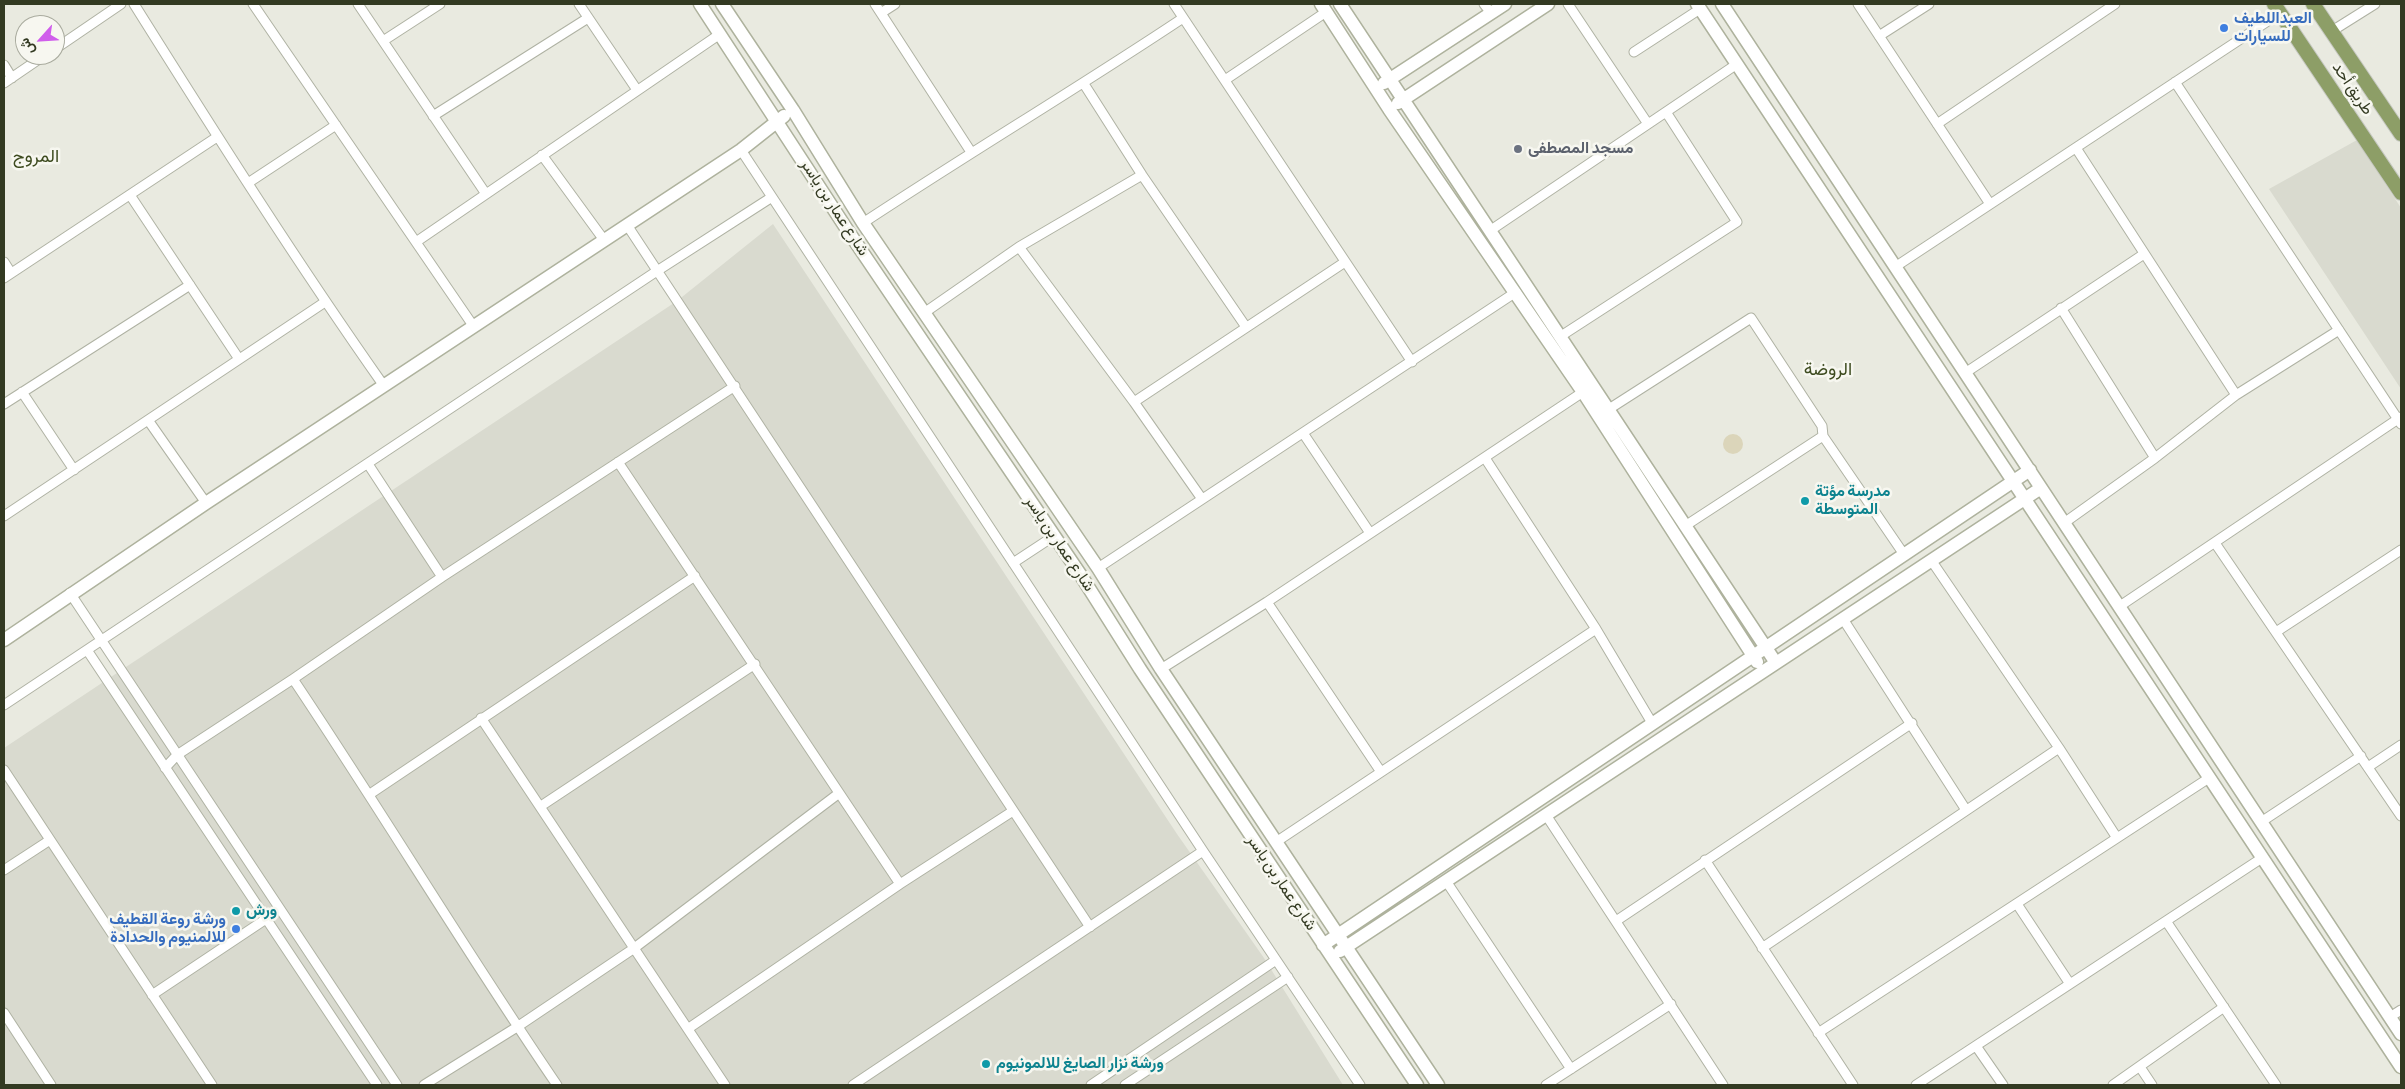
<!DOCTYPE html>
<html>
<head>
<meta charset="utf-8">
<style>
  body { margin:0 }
  #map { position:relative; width:2405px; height:1089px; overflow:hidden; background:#e9eae0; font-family:"Sofia Sans Condensed",Vazirmatn,sans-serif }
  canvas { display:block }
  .frame { position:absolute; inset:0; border:5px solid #333a22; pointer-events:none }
  .north { position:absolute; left:15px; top:15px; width:50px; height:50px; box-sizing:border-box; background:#f7f7f0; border:1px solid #a9ab9e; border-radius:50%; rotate:244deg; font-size:14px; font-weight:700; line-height:20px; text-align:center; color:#333a22 }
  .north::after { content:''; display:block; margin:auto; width:18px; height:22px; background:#d05eeb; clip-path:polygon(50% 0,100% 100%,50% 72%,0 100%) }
</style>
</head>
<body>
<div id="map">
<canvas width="2405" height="1089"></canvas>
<div class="frame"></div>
<div class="north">ش</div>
</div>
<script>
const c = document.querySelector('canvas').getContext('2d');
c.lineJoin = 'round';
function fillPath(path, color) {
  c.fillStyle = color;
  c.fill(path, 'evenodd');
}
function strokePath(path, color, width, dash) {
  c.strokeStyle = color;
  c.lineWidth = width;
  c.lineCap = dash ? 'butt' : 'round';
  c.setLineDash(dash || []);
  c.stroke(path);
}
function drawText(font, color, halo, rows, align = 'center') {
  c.font = font + ' "Sofia Sans Condensed",Vazirmatn,sans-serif';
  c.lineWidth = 5;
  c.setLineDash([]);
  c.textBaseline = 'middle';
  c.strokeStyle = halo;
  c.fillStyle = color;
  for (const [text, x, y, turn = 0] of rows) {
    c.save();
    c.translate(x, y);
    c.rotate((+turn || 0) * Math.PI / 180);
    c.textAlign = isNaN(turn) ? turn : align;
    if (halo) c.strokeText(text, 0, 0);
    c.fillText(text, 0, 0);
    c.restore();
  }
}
fillPath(new Path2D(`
  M2357,140L2401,208V389L2269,189Z
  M773,224L1177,834L1264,958L1343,1085H4V748L677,301Z`), '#d9dacf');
fillPath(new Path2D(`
  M1723 444a10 10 0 1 1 20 0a10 10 0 1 1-20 0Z`), '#dbd5ba');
const street = new Path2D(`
  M134,4C215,133 296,261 384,386
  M253,4L474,327
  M358,4L486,194
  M579,4L637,90
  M875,4L971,152
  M1174,4L1412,362
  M1484,4L1491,13
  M1568,4L1648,124
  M1858,4L1990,204
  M881,13L895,4
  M2332,31L2375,4
  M1879,36L1929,4
  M383,41L440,4
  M55,49L121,4
  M1634,52L1700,9
  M4,65L12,78
  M1225,80L1326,12
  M2175,82L2401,424
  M4,83L45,55
  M1084,84L1142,175L1246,327
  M433,116L588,18
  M1937,124L2115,4
  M2076,148L2236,395
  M741,150L1203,851L1360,1085
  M542,155L604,240
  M248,183L336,125
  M130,195L239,359
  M863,223C969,153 1078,88 1183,18
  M627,225L1090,927
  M1491,230L1737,64
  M416,242L720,34
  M1019,247L1134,402L1202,499
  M4,262L11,273
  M1895,267L2280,13
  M4,278L217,137
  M2061,308L2155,458
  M924,313L1019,247L1142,175
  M1561,336L1737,222L1666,112
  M1965,373L2144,254
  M22,392L74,470
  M1134,402L1345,262
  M4,404L190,285
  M1609,409L1751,318L1822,426L1823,436
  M148,420L206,503
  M1303,433L1370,533
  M1485,458L1596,629L1652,723
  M618,462L900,884
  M368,464L442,577
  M4,516L325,302
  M2064,523L2155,458L2236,395L2339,330
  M1685,526L1823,436L1903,553
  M2215,543L2401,816
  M1931,560L2059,748L2117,838
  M1013,563L1054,536
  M1098,568L1516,292
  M70,593L397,1085
  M1267,602L1381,772
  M2120,606L2401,417
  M1843,619L1966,810
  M2276,632L2401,550
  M87,650L377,1085
  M1161,669L1267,602L1583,392
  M293,679C383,813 466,952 557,1085
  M4,705L657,271L772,197
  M481,718L725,1085
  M2368,767L2401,745
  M165,768L177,755L293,679L442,577L735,386
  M4,770L212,1085
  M370,794L695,576
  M541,806L755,664
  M1546,815L1723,1085
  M2261,822L2361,756
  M1276,842L1596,629
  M1705,860L1853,1085
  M4,870L50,840
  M1446,881L1571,1069
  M2017,904L2070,984
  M1616,921L1912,723
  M2166,921L2276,1085
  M1762,948L2059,748
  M152,995L266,919
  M4,1013L51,1085
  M2390,1017L2401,1010
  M689,1028L900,884L1013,811
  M1818,1033L2209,778
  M1976,1046L2003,1085
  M2140,1067L2152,1085
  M424,1085L517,1027L633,949L838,794
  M853,1085L1203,851
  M1091,1085L1276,960
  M1125,1085L1288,977
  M1546,1085L1671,1004
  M1916,1085L2262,858
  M2113,1085L2224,1007`);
const secondary = new Path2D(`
  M700,4L846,228L1080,574L1140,669L1417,1085
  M722,4L793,110L863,223L1098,568L1161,669L1438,1085
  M1321,4L1389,109L1583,392L1757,662
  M1340,4L1776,663
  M1697,4L2401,1067
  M1722,4L2401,1034
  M1384,83L1505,4
  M1398,103L1548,4
  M4,640L206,503L741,150L784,116
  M1323,945L2030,470
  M1340,951L2041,488`);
const primary = new Path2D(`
  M2274,4L2401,193
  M2313,4L2401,134`);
strokePath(street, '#afb2a3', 11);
strokePath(secondary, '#aeb29d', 15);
strokePath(primary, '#c6c8c1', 16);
strokePath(street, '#fff', 9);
strokePath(secondary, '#fff', 12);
strokePath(primary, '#8d9e67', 14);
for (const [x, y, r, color] of [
  [2224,28,5,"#3f7fe0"],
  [1518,149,5,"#6b7280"],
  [1805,501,5,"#0f9aa8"],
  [236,911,5,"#0f9aa8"],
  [236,929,5,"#3f7fe0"],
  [986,1064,5,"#0f9aa8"]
]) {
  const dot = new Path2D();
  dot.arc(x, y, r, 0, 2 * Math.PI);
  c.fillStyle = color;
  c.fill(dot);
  strokePath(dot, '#f7f7f0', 2);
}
drawText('bold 16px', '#366cbe', '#f7f7f0', [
  ["العبداللطيف",2234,19],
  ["للسيارات",2234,37],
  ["ورشة روعة القطيف",226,920,"right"],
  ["للالمنيوم والحدادة",226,938,"right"]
], 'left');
drawText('16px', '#333a22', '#f7f7f0', [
  ["طريق أحد",2352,89,56],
  ["شارع عمار بن ياسر",834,208,57],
  ["شارع عمار بن ياسر",1059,544,56],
  ["شارع عمار بن ياسر",1281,883,56]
]);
drawText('bold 16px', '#5b616d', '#f7f7f0', [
  ["مسجد المصطفى",1528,149]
], 'left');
drawText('bold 16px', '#0d838f', '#f7f7f0', [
  ["مدرسة مؤتة",1815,492],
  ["المتوسطة",1815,510],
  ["ورش",246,911],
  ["ورشة نزار الصايغ للالمونيوم",996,1064]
], 'left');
drawText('18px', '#3d4b1f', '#f7f7f0', [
  ["المروج",36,157],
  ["الروضة",1828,370]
]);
</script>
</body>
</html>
